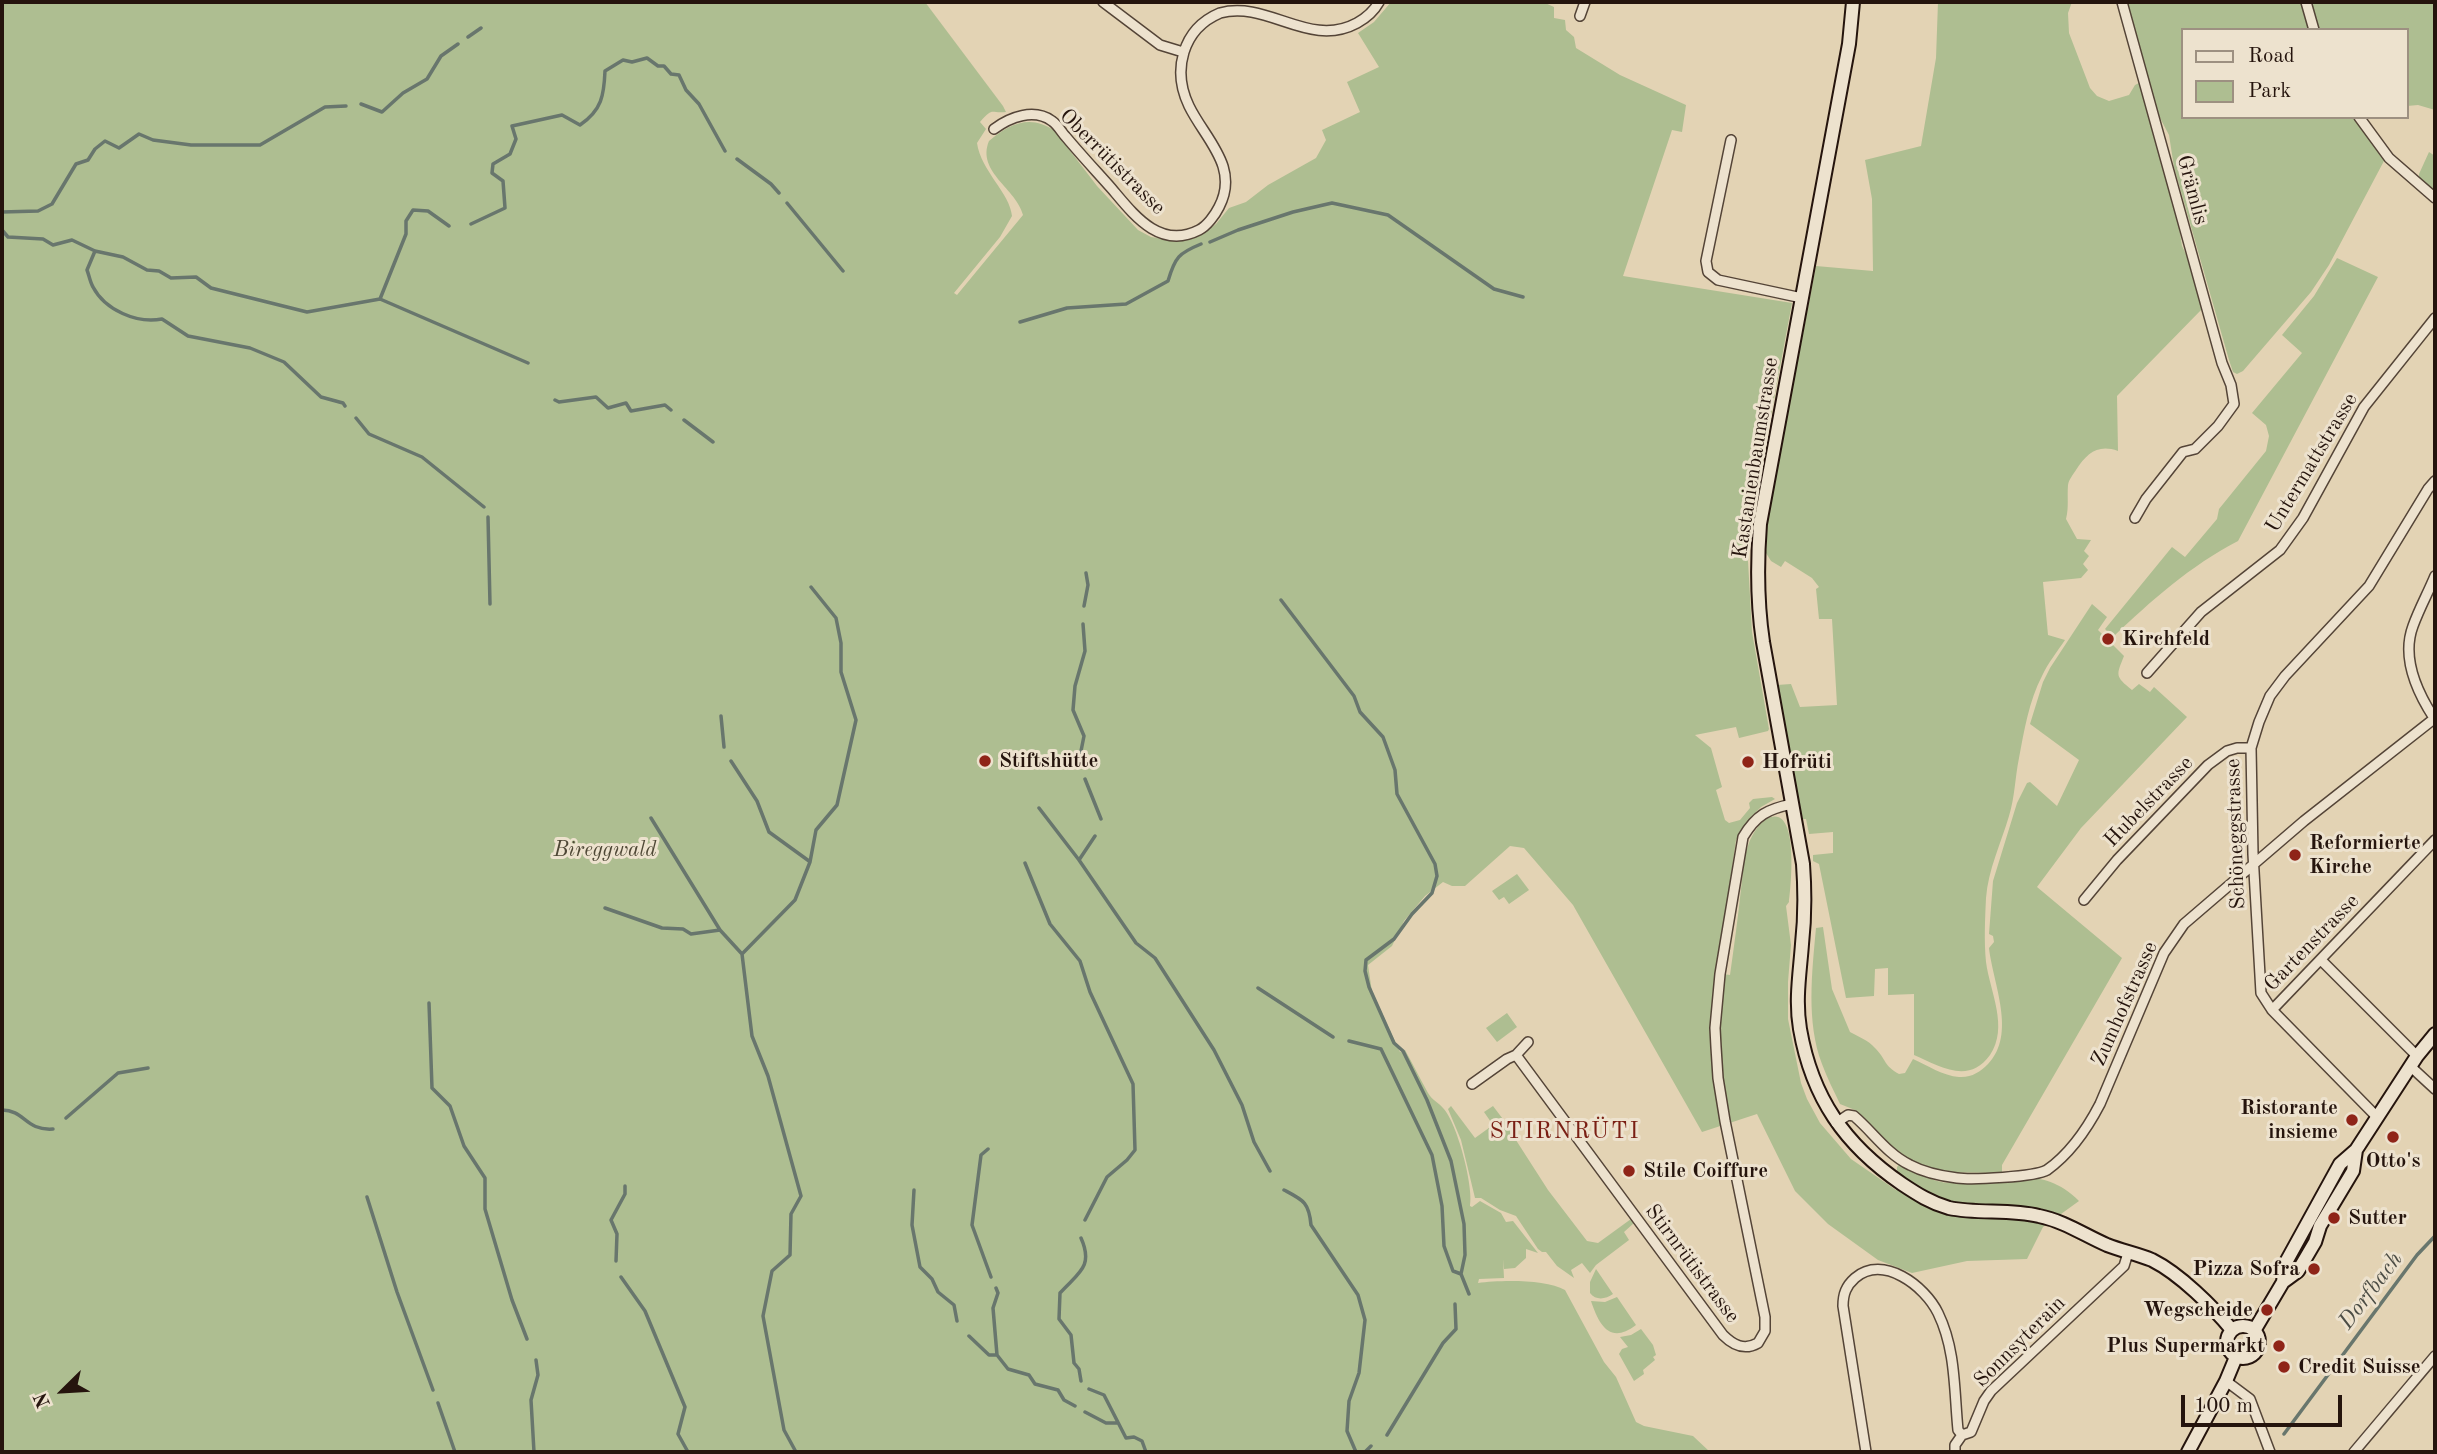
<!DOCTYPE html>
<html>
<head>
<meta charset="utf-8">
<style>
  body { margin:0 }
  #map { position:relative; width:2437px; height:1454px; overflow:hidden; background:#e3d3b4; font-family:"Old Standard TT",serif }
  canvas { display:block }
  .frame { position:absolute; inset:0; border:4px solid #25140d; pointer-events:none }
  .legend { position:absolute; left:2181px; top:28px; width:228px; height:91px; box-sizing:border-box; background:#ede2ce; border:2px solid #9d9081; margin:0; padding:9px 12px; list-style:none; font-size:21px; color:#25140d }
  .legend li { display:flex; align-items:center; gap:14px; height:35px }
  .legend b { width:35px; border:2px solid #9d9081 }
  .north { position:absolute; left:28px; top:1356px; width:70px; height:70px; -webkit-text-stroke:5px #ede2ce; paint-order:stroke; rotate:246deg; font-size:19px; font-weight:700; line-height:28px; text-align:center; color:#25140d }
  .north::after { content:''; display:block; margin:auto; width:24px; height:32px; background:#25140d; clip-path:polygon(50% 0,100% 100%,50% 72%,0 100%) }
  .scale { position:absolute; left:2181px; top:1395px; width:161px; height:32px; box-sizing:border-box; border:4px solid #25140d; border-top:0; padding-left:9px; font-size:21px; line-height:24px; white-space:nowrap; color:#25140d; -webkit-text-stroke:5px #ede2ce; paint-order:stroke }
</style>
</head>
<body>
<div id="map">
<canvas width="2437" height="1454"></canvas>
<div class="frame"></div>
<ul class="legend">
<li><b style="height:9px;background:#ede2ce"></b>Road</li>
<li><b style="height:19px;background:#aebe91"></b>Park</li>
</ul>
<div class="north">N</div>
<div class="scale">100 m</div>
</div>
<script>
const c = document.querySelector('canvas').getContext('2d');
c.lineJoin = 'round';
function fillPath(path, color) {
  c.fillStyle = color;
  c.fill(path, 'evenodd');
}
function strokePath(path, color, width, dash) {
  c.strokeStyle = color;
  c.lineWidth = width;
  c.lineCap = dash ? 'butt' : 'round';
  c.setLineDash(dash || []);
  c.stroke(path);
}
function drawText(font, color, halo, rows, align = 'center') {
  c.font = font + ' "Old Standard TT",serif';
  c.lineWidth = 6;
  c.setLineDash([]);
  c.textBaseline = 'middle';
  c.strokeStyle = halo;
  c.fillStyle = color;
  for (const [text, x, y, turn = 0] of rows) {
    c.save();
    c.translate(x, y);
    c.rotate((+turn || 0) * Math.PI / 180);
    c.textAlign = isNaN(turn) ? turn : align;
    if (halo) c.strokeText(text, 0, 0);
    c.fillText(text, 0, 0);
    c.restore();
  }
}
fillPath(new Path2D(`
  M2,2H925L1003,106L1006,112C990,114 994,106 980,122L986,129L977,143C981,171 1010,193 1012,216L1000,237L954,293L957,295L1023,215C1017,189 976,172 989,141C1010,123 1031,114 1055,131L1097,186L1138,230L1151,237L1176,241L1185,240L1207,231L1216,224L1229,208L1246,202L1268,185L1316,158L1326,140L1322,130L1360,112L1347,82L1379,67L1358,33L1374,22L1391,2H1543L1554,7V18L1565,20L1566,30L1574,37L1576,48L1620,75L1686,105L1682,132L1672,130L1623,276L1792,303L1755,501L1748,561L1752,632L1769,729L1768,731L1739,738L1736,727L1695,735L1711,748L1722,787L1716,790L1725,820L1729,823L1740,820L1750,808L1749,803L1753,799L1772,797L1775,799L1761,807L1750,818L1736,840L1717,973L1730,975C1734,946 1738,918 1741,889C1743,875 1743,859 1748,846C1751,836 1760,820 1771,817C1799,809 1791,887 1789,902L1786,906L1791,945L1788,982V1019L1801,1083L1807,1099L1820,1123L1851,1159L1896,1190L1897,1167L1900,1163C1913,1171 1934,1183 1950,1183C1998,1184 2039,1161 2079,1201L2043,1227L2027,1259L1967,1261L1912,1273L1878,1260L1828,1224L1795,1191L1757,1114L1702,1132L1573,905L1524,848L1510,846L1465,886H1452L1443,882L1425,896L1404,921L1392,946L1368,965L1372,992L1400,1052L1405,1050C1413,1064 1420,1079 1428,1093C1433,1101 1438,1102 1443,1108C1457,1122 1474,1187 1470,1206L1472,1207L1480,1201L1501,1213L1506,1222L1513,1221L1538,1253L1526,1249V1258L1515,1268L1504,1269L1503,1259L1504,1278L1479,1279L1478,1283C1500,1280 1546,1279 1565,1290L1604,1362L1616,1377L1636,1422L1644,1426L1693,1436L1710,1452H2Z
  M1938,2H2072L2068,13L2069,33L2090,88L2097,96L2109,101L2129,95L2135,85L2141,82L2175,202L2182,246L2196,275L2202,309L2117,396L2118,451C2098,444 2087,453 2076,470C2073,475 2069,479 2068,485C2067,497 2069,507 2066,519L2077,539L2091,540L2084,551L2089,556L2083,564L2088,570L2081,578L2043,582L2048,635L2065,640C2057,652 2048,663 2042,676C2029,701 2024,731 2019,758C2015,777 2015,797 2009,816C2001,843 1988,870 1986,898C1985,919 1984,941 1986,962C1990,992 2009,1027 1990,1055C1969,1085 1939,1066 1914,1055V994L1888,995V968L1875,969L1874,996L1846,998L1819,864L1813,861V855L1833,853V832L1809,834L1806,819H1803L1799,805L1777,685L1791,684L1800,707L1837,705L1832,619H1819L1816,589L1819,587L1812,578L1785,561L1781,567L1771,561L1766,553L1768,516L1816,266L1873,271L1872,199L1865,160L1921,146L1936,58Z
  M2127,2H2304L2312,30H2183V117H2356L2385,159L2329,265L2311,292L2243,371L2237,374L2233,372L2229,360L2174,167L2169,135L2159,116Z
  M2307,2H2435V110L2418,105L2407,106V30H2316Z
  M2429,152L2435,156V195L2419,178V174Z
  M2337,258L2378,277L2238,541C2190,566 2152,600 2113,637L2105,629L2172,547L2185,557L2217,519L2219,509L2266,451L2269,436L2266,425L2252,413L2302,353L2282,335L2314,296Z
  M2092,604L2107,617L2098,630L2124,656C2116,676 2115,676 2132,690L2139,684L2150,692L2154,687L2187,717L2081,828L2037,887L2122,958L2002,1165V1173L1939,1172L1918,1165L1884,1141L1855,1110L1840,1104C1834,1091 1827,1078 1822,1064C1806,1022 1812,972 1816,928L1823,927L1832,989L1850,1032C1859,1037 1868,1040 1875,1048C1886,1059 1884,1066 1899,1074L1905,1073L1913,1059C1927,1065 1943,1076 1959,1077C1971,1078 1980,1072 1988,1064C2017,1034 1993,984 1989,948L1994,942L1993,936L1989,934L1993,881L2017,803L2027,783L2030,782L2057,806L2079,760L2030,724L2043,682L2050,668Z
  M1517,874L1529,890L1509,904L1504,897L1499,900L1492,891Z
  M1507,1013L1517,1027L1497,1042L1486,1028Z
  M1451,1106L1475,1138L1493,1125L1484,1112L1493,1106L1515,1135L1514,1137L1548,1190L1587,1241L1598,1243L1631,1219L1634,1223L1624,1232L1629,1240L1596,1265L1590,1273L1582,1263L1571,1270L1574,1278L1557,1266L1546,1252H1542L1538,1249L1516,1216L1500,1210L1481,1198H1475L1461,1140L1448,1109Z
  M1596,1269L1613,1294C1606,1299 1596,1301 1590,1293V1282Z
  M1617,1297L1636,1325C1610,1345 1599,1325 1591,1301L1605,1302Z
  M1641,1329L1653,1345L1656,1355L1653,1357L1655,1360L1643,1370L1644,1374L1634,1381L1619,1354L1622,1349L1628,1347L1620,1337L1631,1335Z`), '#aebe91');
strokePath(new Path2D(`
  M468,37L481,28
  M361,104L382,112L403,93L427,79L441,56L458,44
  M737,159L771,184L779,193
  M787,203L843,271
  M2,212L38,211L52,204L76,164L88,160L95,149L105,141L119,148L139,134L153,140L191,145H260L325,107L346,106
  M471,224L505,208L503,181L492,173L493,164L510,154L516,139L512,126L562,115L580,125C602,110 604,95 605,71L623,60L632,62L647,58L658,66H664L671,74L679,75L686,90L699,104L725,151
  M2,230L8,237L43,239L53,245L72,240L95,251L123,257L147,270L159,271L171,278L196,277L211,288L307,312L380,299L528,363
  M1210,242L1238,230L1293,212L1332,203L1388,215L1494,289L1523,297
  M95,251L87,270C89,275 90,282 93,287C105,310 137,324 162,319L188,336L250,348L284,362L321,397L343,403L345,406
  M380,299L406,234V221L413,210L428,211L449,226
  M1020,322L1067,308L1126,304L1168,281C1175,257 1179,253 1201,244
  M555,400L559,402L596,397L608,408L626,403L631,411L665,405L671,410
  M356,418L369,434L422,457L484,507
  M684,420L713,442
  M488,517L490,604
  M1281,600L1354,696L1360,712L1383,737L1395,770L1397,794L1435,864L1437,876L1432,893L1412,914L1394,939L1366,960L1365,971L1369,987L1394,1043L1403,1051L1427,1100L1451,1161L1464,1224L1465,1255L1461,1274L1469,1294
  M1084,606L1088,585L1086,573
  M721,716L724,747
  M731,761L757,801L769,832L809,861
  M1079,761L1084,736L1073,710L1075,686L1085,651L1083,624
  M1085,779L1101,819
  M1039,808L1079,860L1136,943L1155,958L1214,1050L1242,1105L1254,1142L1270,1171
  M651,818L720,930L742,954
  M1079,860L1095,836
  M1025,863L1050,924L1080,961L1090,992L1133,1084L1135,1150L1127,1160L1107,1177L1085,1220
  M605,908L662,928L683,929L691,934L720,930
  M1258,988L1333,1037
  M429,1003L432,1088L450,1106L464,1146L485,1178V1209L512,1300L527,1339
  M1349,1041L1381,1049L1432,1155L1442,1206L1444,1246L1453,1271L1461,1274
  M2,1110C25,1110 25,1131 53,1129
  M66,1118L118,1073L148,1068
  M988,1149L981,1155L972,1225L991,1277
  M914,1190L912,1225L920,1267L932,1279L938,1292L954,1305L957,1321
  M1284,1190C1303,1200 1309,1202 1311,1225L1358,1295L1365,1320L1359,1373L1349,1401L1347,1431L1356,1452
  M367,1197L397,1292L433,1390
  M616,1261L617,1234L611,1220L625,1194V1186
  M621,1277L645,1311L685,1407L678,1434L688,1452
  M996,1288L998,1293L993,1308L997,1355
  M969,1336L989,1355H997L1008,1369L1029,1375L1035,1384L1058,1390L1064,1400L1075,1406
  M1081,1381L1079,1369L1074,1363L1071,1335L1059,1319L1060,1293C1078,1273 1094,1267 1081,1238
  M1089,1389L1104,1395L1126,1438L1134,1437L1142,1441L1146,1452
  M438,1403L455,1452
  M1085,1412L1106,1423H1117
  M2284,1434L2417,1255L2435,1236
  M1387,1435L1443,1343L1456,1329L1455,1304
  M534,1452L531,1400L538,1375L536,1360
  M796,1452L784,1430L763,1316L772,1271L790,1255L791,1214L801,1196L768,1076L752,1036L742,954L795,900L810,862L816,830L837,805L856,720L841,672V643L836,618L811,587
  M1365,1452L1371,1446`), '#68766d', 3.5);
const street = new Path2D(`
  M1103,2L1160,45L1183,52
  M2122,2L2222,363L2231,385L2234,404L2218,426L2195,449L2183,452L2146,499L2135,518
  M2306,2L2314,30
  M1580,16L1585,2
  M2359,117L2389,158L2435,198
  M994,129C1010,117 1034,108 1052,121C1058,125 1062,133 1066,137C1081,155 1097,172 1112,189C1134,215 1160,250 1199,230C1207,226 1215,215 1219,207C1240,167 1205,139 1189,106C1172,71 1182,29 1220,13C1268,0 1309,49 1357,23C1366,18 1374,11 1379,2
  M1731,140L1706,261L1708,272L1718,280L1802,298
  M2147,673L2201,612L2280,550L2303,518L2364,407L2435,318
  M2434,718C2417,692 2401,658 2413,626C2419,609 2428,593 2435,576
  M2084,900L2117,860L2208,765L2227,751L2237,748H2251
  M2321,960L2417,1056
  M2272,1010L2435,840
  M1528,1042L1516,1055L1723,1335C1733,1345 1744,1351 1758,1343L1765,1331V1317L1725,1121L1718,1078L1716,1047L1715,1028L1720,974L1743,837C1756,815 1768,809 1792,804
  M2410,1066L2435,1089
  M1472,1084L1507,1059L1516,1055
  M2376,1116L2272,1010L2261,993L2253,854L2251,748L2259,722L2270,696L2285,676L2369,586L2428,489L2435,481
  M1836,1123L1848,1115L1854,1116C1873,1132 1887,1154 1910,1165C1925,1173 1941,1176 1957,1178C1972,1180 2035,1177 2047,1170C2071,1153 2087,1129 2100,1104L2164,953L2184,924L2304,821L2435,718
  M2226,1381L2250,1399L2270,1452
  M1866,1452L1843,1306C1843,1294 1846,1286 1855,1278C1883,1254 1925,1286 1938,1313C1956,1350 1954,1390 1958,1430L1962,1435L1971,1432L1984,1401L1991,1391L2124,1266L2128,1253
  M1955,1452V1445L1962,1435
  M2354,1452L2435,1356`);
const secondary = new Path2D(`
  M1853,2L1849,44L1760,524C1757,564 1757,602 1763,642L1803,864C1805,891 1805,917 1802,944C1800,972 1795,1000 1800,1029C1812,1098 1845,1145 1902,1184C1917,1194 1931,1203 1949,1208C1978,1214 2010,1209 2039,1216C2064,1221 2084,1235 2107,1245C2122,1251 2138,1254 2152,1260C2180,1274 2213,1307 2232,1330
  M2283,1282L2298,1271L2315,1242L2320,1226L2353,1171L2356,1150
  M2227 1342a16 16 0 1 1 32 0a16 16 0 1 1-32 0Z
  M2254,1331L2283,1282L2285,1264L2340,1164L2356,1150L2417,1056L2435,1034
  M2188,1452L2226,1381L2236,1357`);
strokePath(street, '#544437', 12);
strokePath(secondary, '#25140d', 16);
strokePath(street, '#ede2ce', 9);
strokePath(secondary, '#ede2ce', 12);
for (const [x, y, r, color] of [
  [2108,639,7,"#8f2418"],
  [985,761,7,"#8f2418"],
  [1748,762,7,"#8f2418"],
  [2295,855,7,"#8f2418"],
  [2352,1120,7,"#8f2418"],
  [2393,1137,7,"#8f2418"],
  [1629,1171,7,"#8f2418"],
  [2334,1218,7,"#8f2418"],
  [2314,1269,7,"#8f2418"],
  [2267,1310,7,"#8f2418"],
  [2279,1346,7,"#8f2418"],
  [2284,1367,7,"#8f2418"]
]) {
  const dot = new Path2D();
  dot.arc(x, y, r, 0, 2 * Math.PI);
  c.fillStyle = color;
  c.fill(dot);
  strokePath(dot, '#ede2ce', 2.5);
}
drawText('21px', '#25140d', '#ede2ce', [
  ["Oberrütistrasse",1112,162,45],
  ["Grämlis",2192,190,75],
  ["Kastanienbaumstrasse",1756,458,-81],
  ["Untermattstrasse",2312,463,-59],
  ["Hubelstrasse",2149,802,-46],
  ["Schöneggstrasse",2236,834,-92],
  ["Gartenstrasse",2312,943,-46],
  ["Zumhofstrasse",2125,1004,-66],
  ["Stirnrütistrasse",1692,1264,53],
  ["Sonnsyterain",2020,1342,-45]
]);
drawText('bold 21px', '#25140d', '#ede2ce', [
  ["Kirchfeld",2122,639],
  ["Stiftshütte",999,761],
  ["Hofrüti",1762,762],
  ["Reformierte",2309,843],
  ["Kirche",2309,867],
  ["Ristorante",2338,1108,"right"],
  ["insieme",2338,1132,"right"],
  ["Otto's",2393,1161,"center"],
  ["Stile Coiffure",1643,1171],
  ["Sutter",2348,1218],
  ["Pizza Sofra",2300,1269,"right"],
  ["Wegscheide",2253,1310,"right"],
  ["Plus Supermarkt",2265,1346,"right"],
  ["Credit Suisse",2298,1367]
], 'left');
drawText('italic 21px', '#4e4735', '#ede2ce', [
  ["Bireggwald",605,850]
]);
c.letterSpacing = '2px';
drawText('23px', '#7a1f14', '#ede2ce', [
  ["STIRNRÜTI",1565,1132]
]);
c.letterSpacing = '0px';
drawText('italic 23px', '#4c4d45', '#ede2ce', [
  ["Dorfbach",2371,1291,-53]
]);
</script>
</body>
</html>
